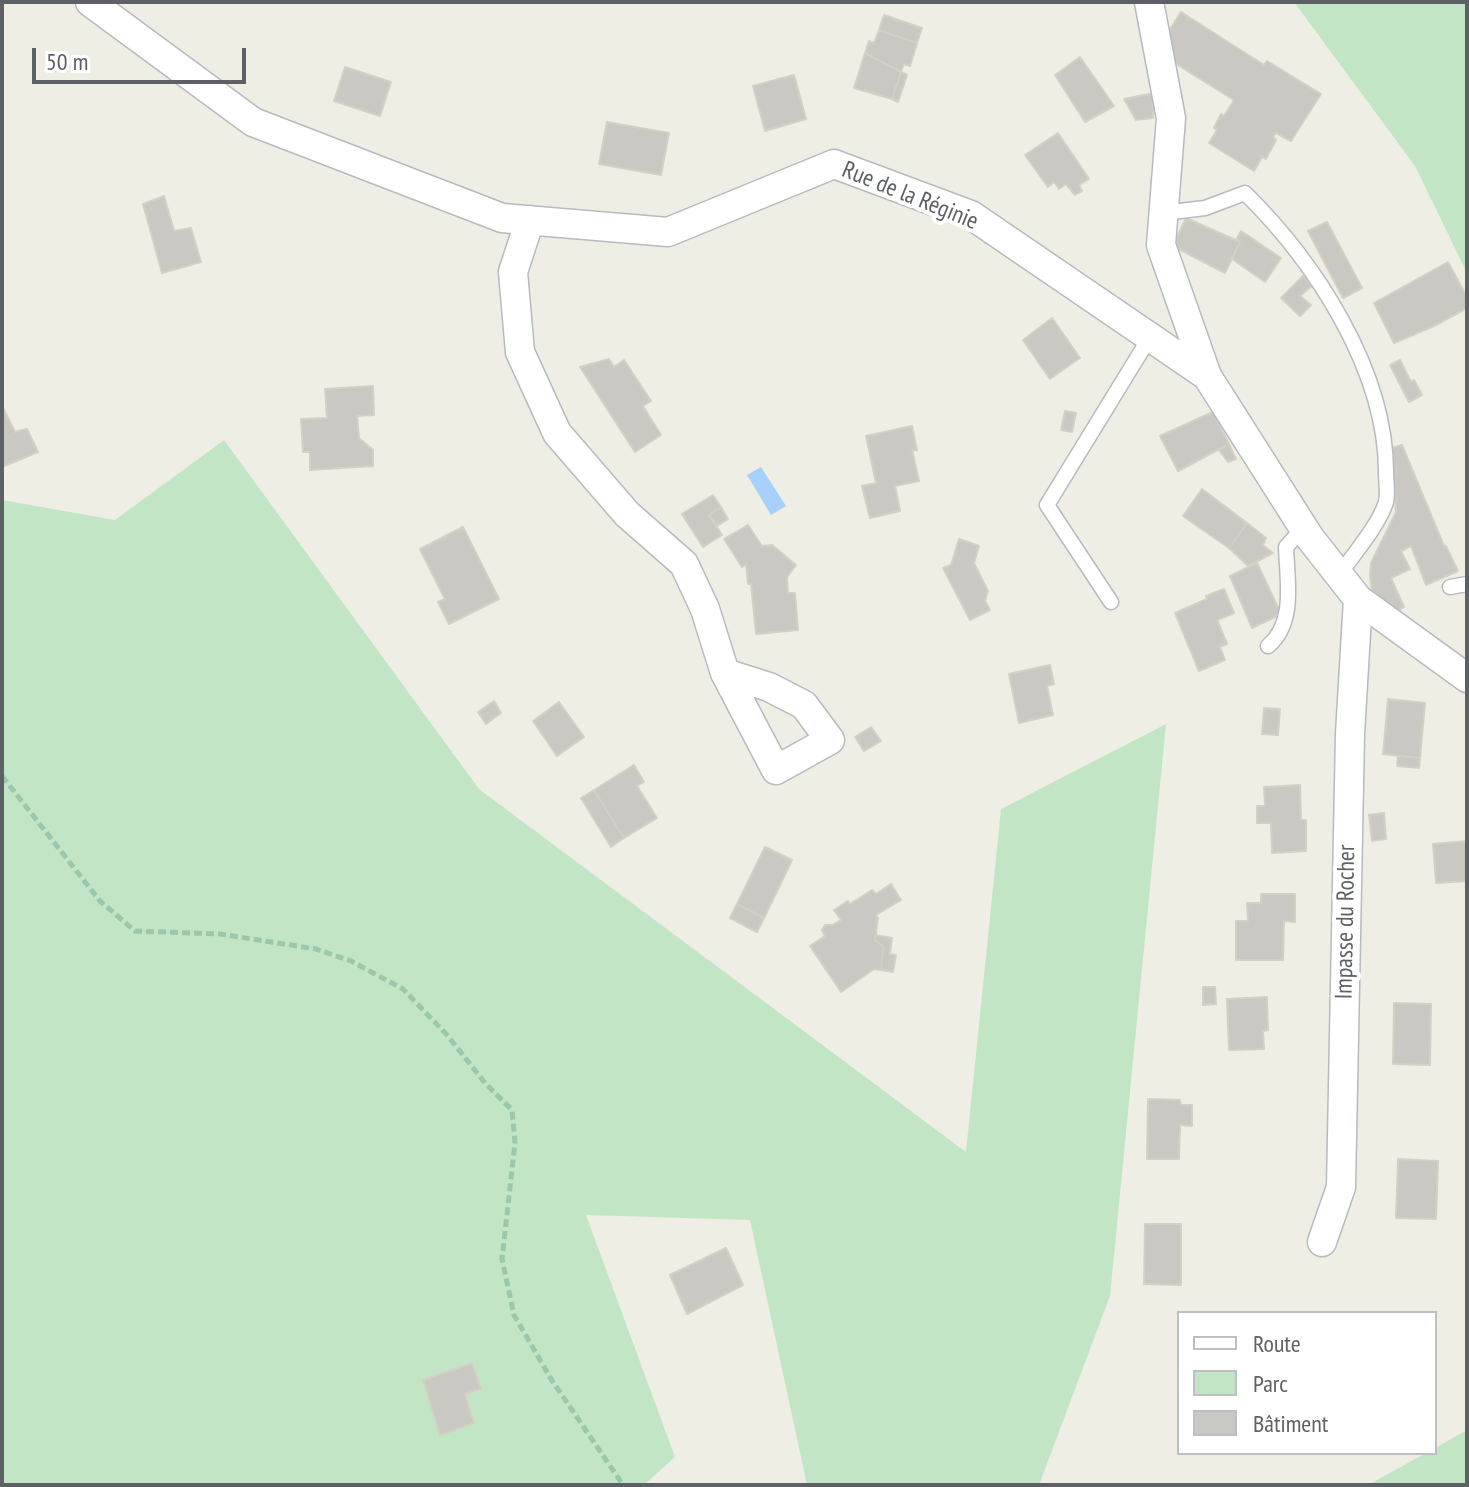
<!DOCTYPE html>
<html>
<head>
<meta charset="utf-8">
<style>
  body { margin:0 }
  #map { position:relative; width:1469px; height:1487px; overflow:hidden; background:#efeee5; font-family:"PT Sans Narrow",sans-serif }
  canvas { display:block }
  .frame { position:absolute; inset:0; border:4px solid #5d6065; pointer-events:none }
  .legend { position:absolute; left:1177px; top:1311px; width:260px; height:144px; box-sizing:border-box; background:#fff; border:2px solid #bebfc1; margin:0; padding:10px 14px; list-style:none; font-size:24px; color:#5d6065 }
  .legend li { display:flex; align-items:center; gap:16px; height:40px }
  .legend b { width:40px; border:2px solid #bebfc1 }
  .scale { position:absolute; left:32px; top:48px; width:214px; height:36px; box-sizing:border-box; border:4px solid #5d6065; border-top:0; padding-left:10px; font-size:24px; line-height:28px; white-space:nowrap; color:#5d6065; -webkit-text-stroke:6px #fff; paint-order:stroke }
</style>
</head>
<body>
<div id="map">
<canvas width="1469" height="1487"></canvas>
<div class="frame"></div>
<ul class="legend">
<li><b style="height:10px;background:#fff"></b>Route</li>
<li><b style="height:22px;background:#c2e6c5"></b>Parc</li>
<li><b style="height:22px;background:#cac8c2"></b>Bâtiment</li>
</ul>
<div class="scale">50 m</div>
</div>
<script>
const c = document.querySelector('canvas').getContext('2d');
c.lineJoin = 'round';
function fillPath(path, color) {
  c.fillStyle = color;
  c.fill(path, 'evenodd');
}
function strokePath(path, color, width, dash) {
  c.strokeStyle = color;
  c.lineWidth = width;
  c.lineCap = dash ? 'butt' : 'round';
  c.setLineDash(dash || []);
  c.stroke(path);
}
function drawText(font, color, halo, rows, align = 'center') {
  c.font = font + ' "PT Sans Narrow",sans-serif';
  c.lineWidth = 8;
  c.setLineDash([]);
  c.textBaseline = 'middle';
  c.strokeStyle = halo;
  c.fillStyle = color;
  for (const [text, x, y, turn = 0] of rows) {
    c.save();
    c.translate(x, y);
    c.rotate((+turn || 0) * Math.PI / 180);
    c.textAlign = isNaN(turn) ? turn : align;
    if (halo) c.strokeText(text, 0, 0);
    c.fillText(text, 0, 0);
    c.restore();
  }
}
fillPath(new Path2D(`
  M1294,2H1467V273L1415,166Z
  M224,440L479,789L966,1152L1001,809L1166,724L1110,1296L1039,1485H807L750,1220L586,1215L675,1457L644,1485H2V500L115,520Z
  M1467,1430V1485H1368L1426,1453H1435V1448Z`), '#c2e6c5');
fillPath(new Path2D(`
  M761,467L786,506L771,515L747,475Z`), '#a7d0fd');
const building = new Path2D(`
  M1181,12L1264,65L1267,61L1321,94L1291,141L1276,133L1273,137L1276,140L1266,159L1262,157L1254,171L1209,143L1217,130L1214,128L1221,114L1224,116L1234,100L1163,56L1160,45Z
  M884,15L922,28L917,43L879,30Z
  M879,30L917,43L910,66L904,64L901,72L865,53L869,41L874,43Z
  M865,53L901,72L892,99L854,88Z
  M1080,57L1114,106L1085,122L1055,75Z
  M345,67L391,82L380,116L334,101Z
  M901,72L907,75L898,102L892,99Z
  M794,75L806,119L765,131L753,86Z
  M1154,93L1153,118L1136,120L1124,99Z
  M607,122L669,133L661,175L599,164Z
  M1058,133L1089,179L1079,185L1082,191L1075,195L1066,184L1059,189L1054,182L1048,187L1025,155Z
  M164,196L174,231L191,228L201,262L162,273L143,204Z
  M1186,218L1240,242L1225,273L1173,246Z
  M1327,222L1362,288L1343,298L1308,231Z
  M1241,231L1281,258L1265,282L1232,259L1240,242L1236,240Z
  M1448,262L1467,297V308L1434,326L1394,343L1374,303Z
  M1303,276L1312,286L1300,296L1311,305L1300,316L1281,298Z
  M1052,318L1080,358L1050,379L1023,340Z
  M609,359L614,367L624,360L651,401L643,406L661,435L635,452L580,367Z
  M1400,360L1411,382L1414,380L1422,395L1409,402L1390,365Z
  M373,386L374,415L357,416L359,438L373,450V466L310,470V452H303L301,419L327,418L325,389Z
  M2,406L15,432L27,429L38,452L2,467Z
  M1065,411L1076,413L1072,432L1061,430Z
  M1213,412L1229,444L1178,471L1160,436Z
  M912,426L917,450H912L919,481L895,486L900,511L870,518L862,486L876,483L866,436Z
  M1229,444L1236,459L1228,462L1219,450Z
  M1402,445L1444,546H1446L1458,571L1426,585L1411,546L1401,551L1410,569L1391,578L1404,607L1393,614L1372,592L1370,576L1371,563L1396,512L1392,448Z
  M1202,489L1247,523L1229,548L1183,516Z
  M713,495L721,507L709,515L722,535L703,547L682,514Z
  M721,507L728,519L717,526L709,515Z
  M1247,523L1266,538L1263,545L1273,553L1248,566L1229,548Z
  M748,525L762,546L772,545L796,565L787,577L788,593H795L798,630L756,634L751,584H748L746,564L742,567L724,539Z
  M463,527L499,599L449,624L438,602L445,599L420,549Z
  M959,539L979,546L974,563L988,591L985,601L990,610L970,620L943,568L951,565Z
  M1257,563L1281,614L1252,628L1230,576Z
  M1224,589L1234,613L1217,620L1227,644L1220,647L1225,660L1199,671L1175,613L1207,599L1206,596Z
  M1050,665L1054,684L1047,686L1053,715L1019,723L1009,674Z
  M1388,699L1425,703L1420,758L1383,754Z
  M494,701L501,713L486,724L478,712Z
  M559,702L584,737L557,756L533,721Z
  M1264,708L1280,709L1278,735L1262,734Z
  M871,727L881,741L864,751L855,737Z
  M1398,756L1420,758L1419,768L1397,766Z
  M634,765L644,782L637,786L657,818L624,838L594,790Z
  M1300,785L1301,820H1306V851L1272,853L1271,823H1257V806H1265L1264,787Z
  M594,790L624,838L611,847L581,798Z
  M1384,813L1386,839L1372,841L1369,815Z
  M1467,841V881L1436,883L1433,844Z
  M765,847L792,860L764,918L737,904Z
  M891,884L901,900L876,915L878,918L875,941L883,946L881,970L874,969L841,992L810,946L825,936L822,930L825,925H833L841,920L834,910L848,901L850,904L872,890L876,894Z
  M1261,894H1295V922L1284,921L1283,960H1236V921H1248L1247,903H1261Z
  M737,904L764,918L757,932L730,918Z
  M876,935L892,938L890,954L896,955L893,972L881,970L883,946L875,941Z
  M1203,987H1215L1216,1004L1203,1005Z
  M1267,997L1268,1030L1263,1031L1264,1049L1229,1050L1227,999Z
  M1394,1003L1431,1004L1430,1065L1393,1064Z
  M1148,1099L1180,1100L1181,1105H1192V1126L1180,1125L1179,1159H1147Z
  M1398,1159L1438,1161L1436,1219L1396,1218Z
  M1145,1224H1181V1285L1144,1284Z
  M726,1248L743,1285L687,1314L670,1275Z
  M472,1363L481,1389L465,1394L474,1423L440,1435L423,1380Z`);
fillPath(building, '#cac8c2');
strokePath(building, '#d4d0c3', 2);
const service = new Path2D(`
  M1163,213L1205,208L1245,193C1315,262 1386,370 1386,472C1386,481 1388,494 1386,502C1379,525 1353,555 1339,575
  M1450,587L1467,584
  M1111,602L1047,505L1150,337
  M1268,646C1296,623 1287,580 1286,547L1303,528`);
const minor = new Path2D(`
  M90,2L253,122L502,218L668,232L834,164L971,215L1207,376L1310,538L1358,599L1467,678
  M1149,2L1171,118L1161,245L1207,376
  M530,220L513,272L520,352L557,433L627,514L684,564L705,609L725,673L776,770L830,740L804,705L769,687L725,673
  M1322,1242L1341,1187L1350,734L1358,599`);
strokePath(service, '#b7babf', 17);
strokePath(minor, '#b7babf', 31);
strokePath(new Path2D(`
  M2,776L100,901L135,931L220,934L316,949L351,961L403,989L448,1036L485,1083L512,1110L515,1143L502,1259L514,1315L551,1379L623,1485`), '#9bc7ac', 5, [8, 4]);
strokePath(service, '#fff', 14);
strokePath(minor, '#fff', 28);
drawText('24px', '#5d6065', '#fff', [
  ["Rue de la Réginie",910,196,22],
  ["Impasse du Rocher",1346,922,-89]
]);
</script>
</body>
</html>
